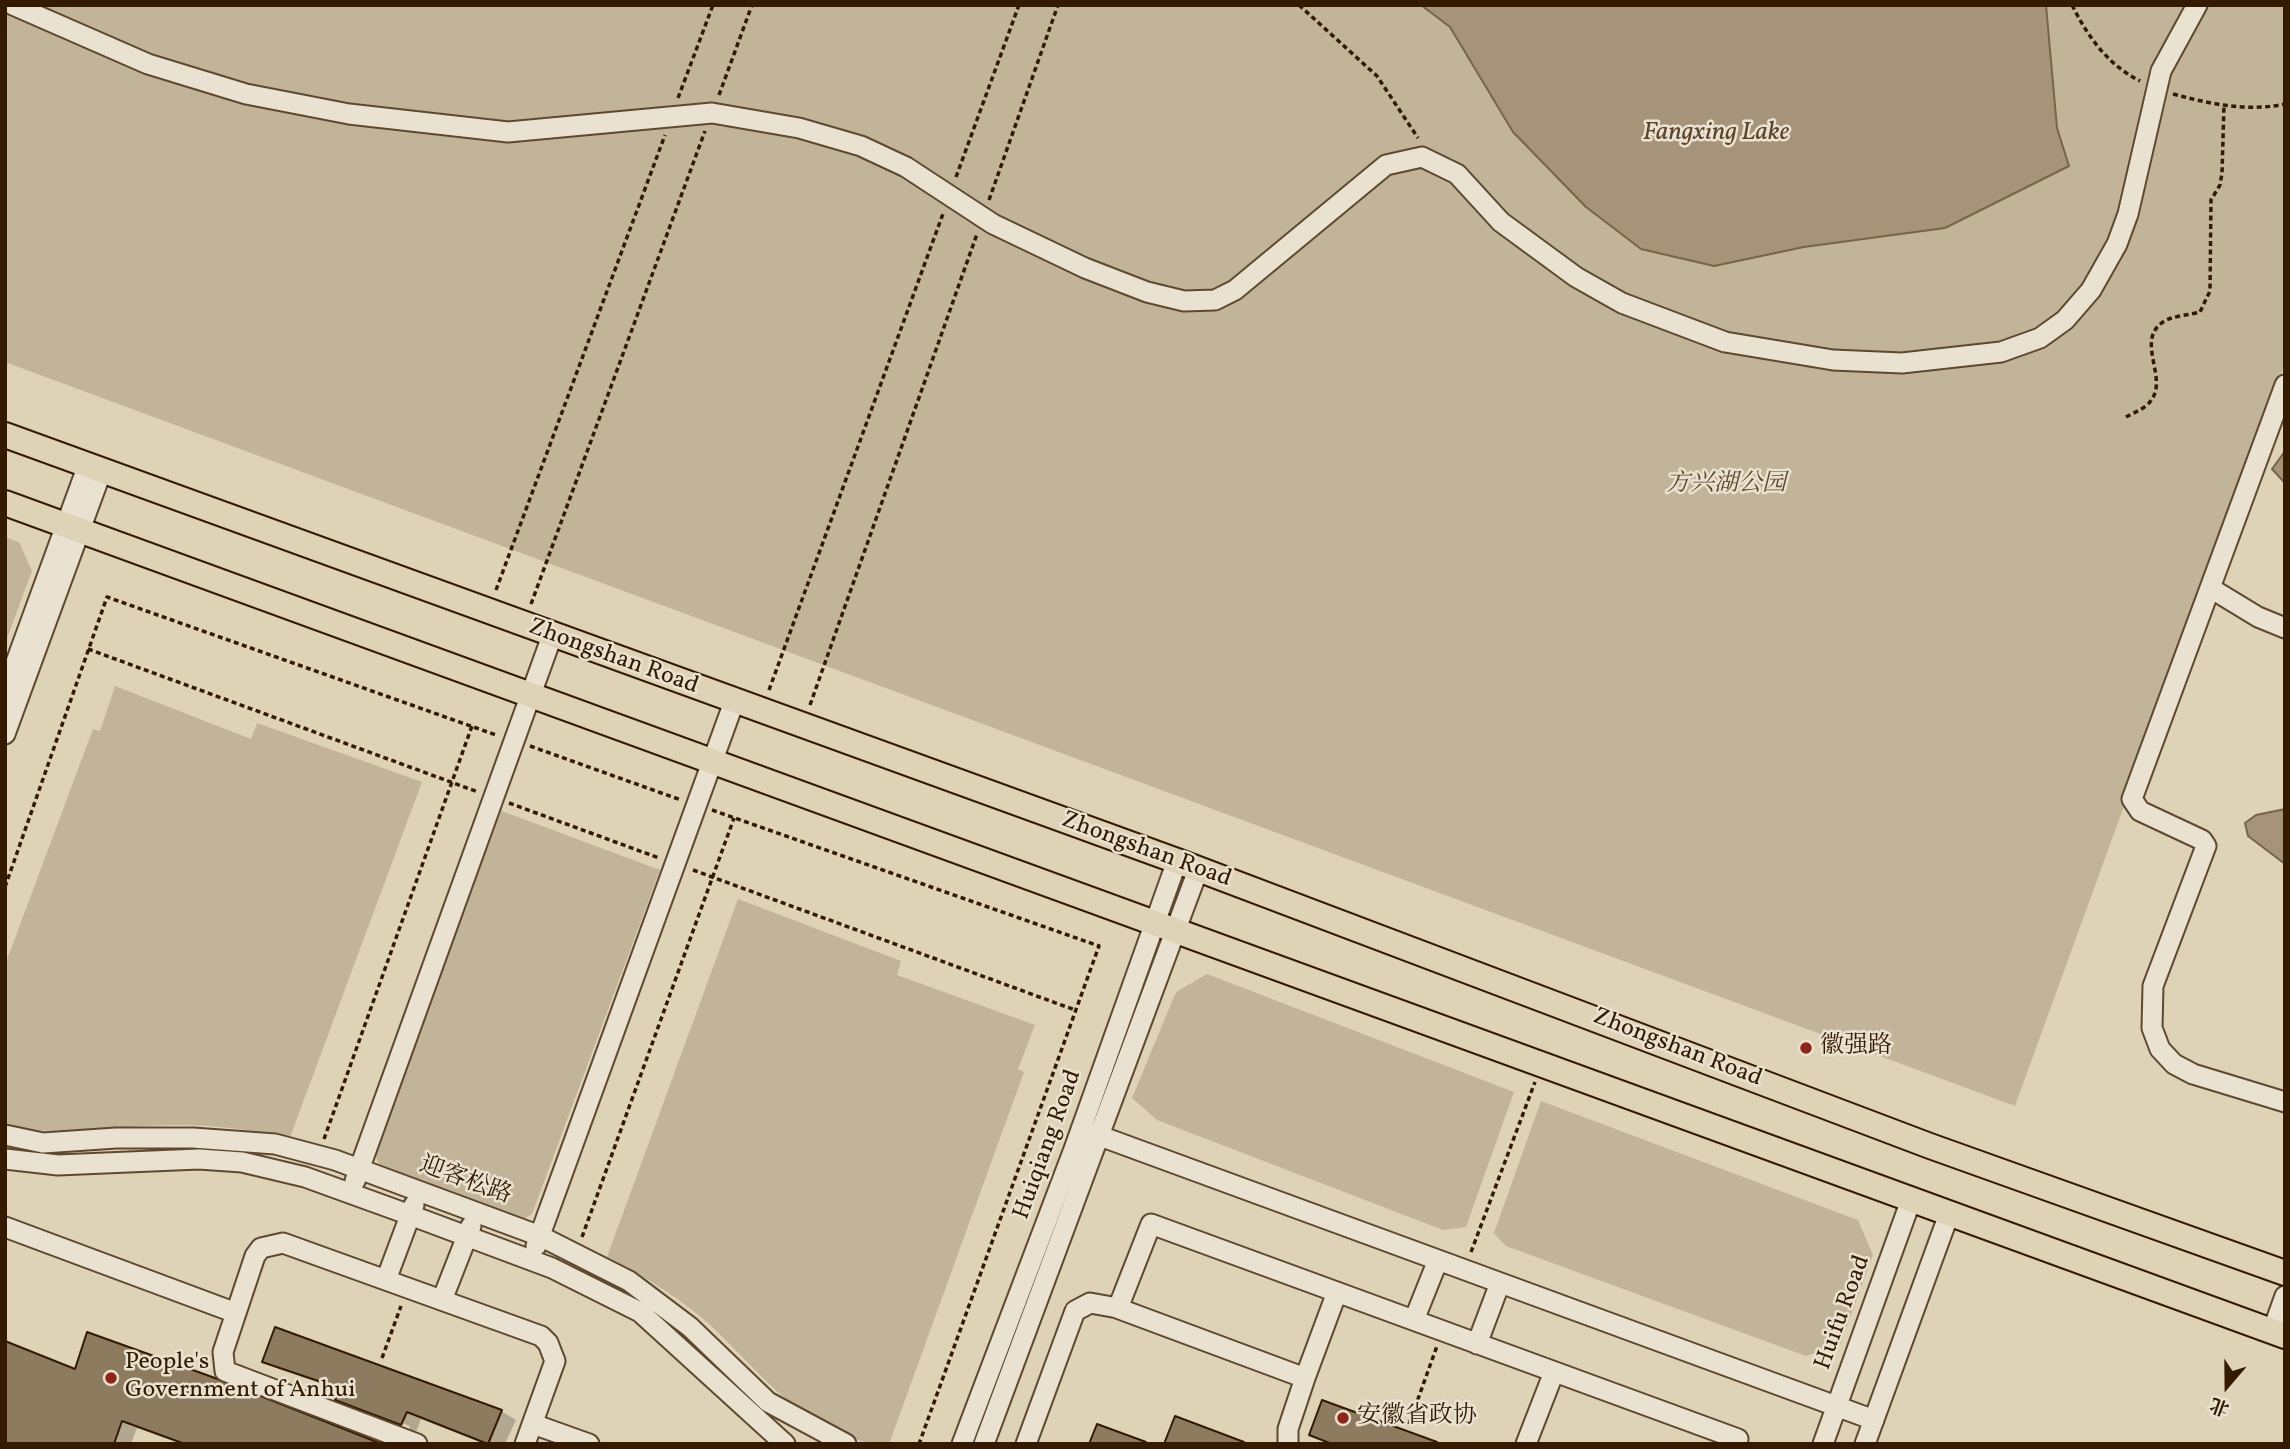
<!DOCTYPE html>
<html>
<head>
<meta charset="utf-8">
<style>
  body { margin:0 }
  #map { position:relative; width:2290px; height:1449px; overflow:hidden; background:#dfd3b7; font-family:Vollkorn,"Noto Serif SC",serif }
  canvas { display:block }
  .frame { position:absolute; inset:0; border:7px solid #341b00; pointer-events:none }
  .north { position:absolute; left:2192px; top:1351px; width:70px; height:70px; -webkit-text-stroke:5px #eae2d0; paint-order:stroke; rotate:200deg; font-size:19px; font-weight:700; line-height:28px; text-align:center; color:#341b00 }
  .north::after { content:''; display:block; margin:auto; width:24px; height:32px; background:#341b00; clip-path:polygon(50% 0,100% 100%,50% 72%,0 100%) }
</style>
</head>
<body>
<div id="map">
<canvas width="2290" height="1449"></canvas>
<div class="frame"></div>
<div class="north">北</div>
</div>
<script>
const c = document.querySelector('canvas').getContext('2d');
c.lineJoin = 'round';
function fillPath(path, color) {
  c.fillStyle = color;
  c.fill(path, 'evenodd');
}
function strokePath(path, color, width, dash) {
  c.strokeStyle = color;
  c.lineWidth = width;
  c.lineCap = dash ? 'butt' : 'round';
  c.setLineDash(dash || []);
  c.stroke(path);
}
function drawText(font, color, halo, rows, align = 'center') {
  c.font = font + ' Vollkorn,"Noto Serif SC",serif';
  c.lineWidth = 5;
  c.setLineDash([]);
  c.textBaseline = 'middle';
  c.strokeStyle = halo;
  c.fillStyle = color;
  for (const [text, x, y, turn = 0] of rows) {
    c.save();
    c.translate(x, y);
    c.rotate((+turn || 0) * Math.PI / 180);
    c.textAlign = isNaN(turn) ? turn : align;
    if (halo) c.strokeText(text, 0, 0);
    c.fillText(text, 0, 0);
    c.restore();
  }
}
fillPath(new Path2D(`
  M5,5H2285V363L2015,1106L5,362Z
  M5,537L19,542L32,571L5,644Z
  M115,686L251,739L257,723L422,782L289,1140C242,1126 193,1123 145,1126C97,1129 52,1136 5,1126V965L93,729L100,731Z
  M499,810L660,870L532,1214L524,1219H514L381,1168L376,1157V1145Z
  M738,899L901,961L897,975L1035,1025L1018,1069L1024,1072L889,1444C807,1444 758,1366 702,1318C673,1294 641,1274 607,1257Z
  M1207,974L1514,1092L1466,1227L1443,1230L1157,1120L1132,1098L1176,992Z
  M1541,1101L1858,1220L1873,1255L1840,1345L1806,1356L1506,1246L1494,1233Z`), '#c2b498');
const water = new Path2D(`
  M1421,5H2046L2057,128L2069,166L1945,228L1804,247L1714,266L1641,249L1586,207L1513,132L1450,27Z
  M2285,451V483L2272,469Z
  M2285,809V864L2248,836L2245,823L2256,815Z`);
fillPath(water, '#a59479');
strokePath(water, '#786449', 2);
fillPath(new Path2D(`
  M265,1361L501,1411L516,1420L505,1444H485L421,1419L416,1432L409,1429L410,1426L350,1403V1406L337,1399L340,1390L279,1369Z
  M76,1371L378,1444H181L137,1428L131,1444H5Z`), '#0003');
const building = new Path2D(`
  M275,1327L502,1410L488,1444L407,1412L401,1425L335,1400L339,1388L262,1362Z
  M87,1332L215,1378L382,1444H185L122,1421L114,1444H5V1341L75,1369Z
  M1322,1400L1437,1442V1444H1332L1309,1435Z
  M1175,1416L1244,1442V1444H1164Z
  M1097,1424L1146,1442V1444H1089Z`);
fillPath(building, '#8d7b5f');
strokePath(building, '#341b00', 2);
const minor = new Path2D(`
  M13,5L148,64L246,94L349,114L508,132L712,113L799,128L861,146L906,167L993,224L1085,268L1147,292L1184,301L1215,300L1235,290L1386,165L1422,157L1457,174L1501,222L1576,277L1622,303L1725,342L1833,360L1902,363L2001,352L2040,338L2065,320L2091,290L2117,244L2128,214L2161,71L2197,5
  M2285,385L2132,799L2140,811L2202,840L2206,846L2153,986L2152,1028L2160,1049L2174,1064L2193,1074L2285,1102
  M2212,589L2258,617L2285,628
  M5,692L88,465
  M5,734L102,470
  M1081,1129L1874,1420
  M5,1135L43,1143L116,1138H193L275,1144L335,1160L540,1236L629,1281L690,1327L768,1402L846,1444
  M5,1159L58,1165L199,1159L242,1162L305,1177L410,1215L552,1268L640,1312L785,1444
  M355,1181L552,636
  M5,1227L236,1313
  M536,1246L734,702
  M386,1280L414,1205
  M442,1300L471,1226
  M1117,1308L1305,1378L1337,1292
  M1414,1320L1438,1260
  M2272,1332L2285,1296
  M1477,1344L1500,1283
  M533,1424L589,1444
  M417,1444L225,1371L223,1352L255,1256L261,1248L283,1243L541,1336L548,1343L555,1361L525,1444
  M962,1444L1074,1149L1177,861
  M984,1444L1198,870
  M1026,1444L1075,1311L1090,1303L1118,1308L1151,1224L1738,1439L1736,1444
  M1288,1444V1429L1305,1378
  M1526,1444L1554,1372
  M1823,1444L1911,1200
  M1865,1444L1949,1214`);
const major = new Path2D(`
  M5,435L1177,861L1930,1146L2285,1273
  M5,503L2285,1336`);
strokePath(minor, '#5f492e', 23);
strokePath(major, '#341b00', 28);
strokePath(new Path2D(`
  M1299,5L1377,76L1418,138
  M2072,5C2088,37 2108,65 2140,81
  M2173,94C2210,104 2248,112 2285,104
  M719,95L752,5
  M678,98L713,5
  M956,177L1019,5
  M989,200L1058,5
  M2126,417C2133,413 2144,409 2149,403C2171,380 2134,342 2163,322C2171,316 2190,315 2200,312L2210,291L2211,200L2220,185L2222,173L2224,105
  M496,590L665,135
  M531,604L705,131
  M88,649L478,792
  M769,690L944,211
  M810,705L977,234
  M530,746L681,800
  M509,803L659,858
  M712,810L1099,946L919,1444
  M693,870L1075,1010
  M5,887L107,597L496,735
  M324,1139L472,726
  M582,1237L734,818
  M1471,1252L1535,1082
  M382,1358L401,1306
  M1409,1424L1437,1346`), '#341b00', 3.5, [5, 3.5]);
strokePath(minor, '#eae2d0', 19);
strokePath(major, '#dfd3b7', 24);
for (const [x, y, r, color] of [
  [1806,1048,7,"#8f2418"],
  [111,1378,7,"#8f2418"],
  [1343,1418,7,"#8f2418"]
]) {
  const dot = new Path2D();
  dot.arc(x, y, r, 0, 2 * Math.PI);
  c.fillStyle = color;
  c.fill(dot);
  strokePath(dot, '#eae2d0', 2.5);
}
drawText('italic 24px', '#5f492e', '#eae2d0', [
  ["方兴湖公园",1726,486]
]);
drawText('24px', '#341b00', '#eae2d0', [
  ["Zhongshan Road",613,658,20],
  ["Zhongshan Road",1146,851,20],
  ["Zhongshan Road",1677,1049,21],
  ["Huiqiang Road",1049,1145,-70],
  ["迎客松路",465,1182,20],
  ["Huifu Road",1844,1313,-70]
]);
drawText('24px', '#341b00', '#eae2d0', [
  ["徽强路",1820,1048],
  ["People's",125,1364],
  ["Government of Anhui",125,1392],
  ["安徽省政协",1357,1418]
], 'left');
drawText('italic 26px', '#5c452a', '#eae2d0', [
  ["Fangxing Lake",1716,134]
]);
</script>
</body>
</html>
